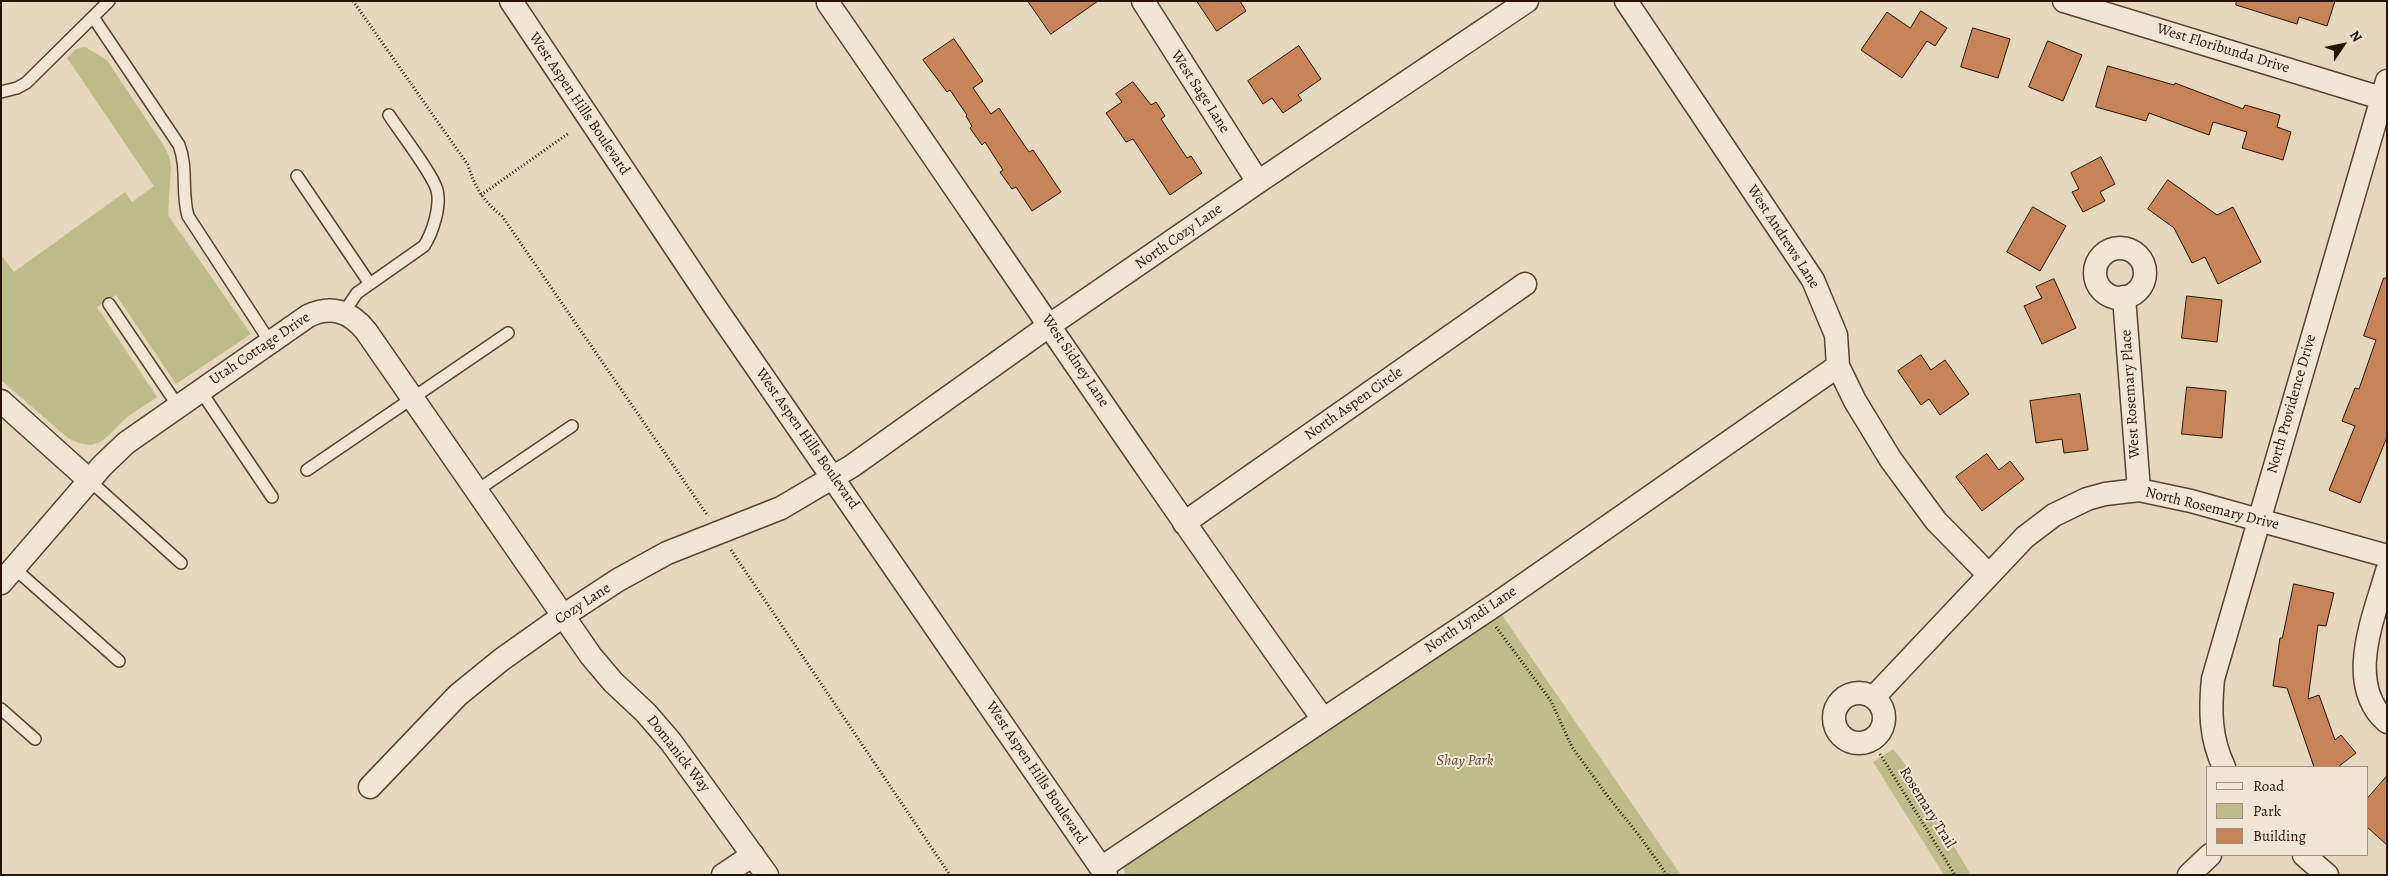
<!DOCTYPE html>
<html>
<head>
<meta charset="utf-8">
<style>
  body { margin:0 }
  #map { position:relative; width:2388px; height:876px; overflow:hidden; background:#e6d8bc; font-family:Alegreya,serif }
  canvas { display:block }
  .frame { position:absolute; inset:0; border:2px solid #291204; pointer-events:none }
  .legend { position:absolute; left:2206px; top:766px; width:162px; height:90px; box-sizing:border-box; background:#efe6d3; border:1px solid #a09180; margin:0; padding:6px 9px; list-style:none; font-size:15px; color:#291204 }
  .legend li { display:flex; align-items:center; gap:10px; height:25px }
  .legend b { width:25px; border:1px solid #a09180 }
  .north { position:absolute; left:2318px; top:20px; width:50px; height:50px; -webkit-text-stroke:4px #efe6d3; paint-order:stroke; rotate:56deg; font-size:14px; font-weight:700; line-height:20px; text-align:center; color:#291204 }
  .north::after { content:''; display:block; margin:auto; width:18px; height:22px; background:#291204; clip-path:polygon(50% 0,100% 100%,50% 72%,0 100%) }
</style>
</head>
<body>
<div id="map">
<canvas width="2388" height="876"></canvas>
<div class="frame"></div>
<ul class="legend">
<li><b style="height:6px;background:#efe6d3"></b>Road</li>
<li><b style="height:14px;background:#bdbc8b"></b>Park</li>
<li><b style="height:14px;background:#c68458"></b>Building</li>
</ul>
<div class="north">N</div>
</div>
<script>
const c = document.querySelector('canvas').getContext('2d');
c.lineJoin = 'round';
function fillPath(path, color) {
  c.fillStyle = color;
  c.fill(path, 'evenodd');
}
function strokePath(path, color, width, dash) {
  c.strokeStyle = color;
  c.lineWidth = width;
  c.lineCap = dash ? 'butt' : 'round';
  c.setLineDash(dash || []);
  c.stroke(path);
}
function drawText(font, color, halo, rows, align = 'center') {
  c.font = font + ' Alegreya,serif';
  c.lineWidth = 4;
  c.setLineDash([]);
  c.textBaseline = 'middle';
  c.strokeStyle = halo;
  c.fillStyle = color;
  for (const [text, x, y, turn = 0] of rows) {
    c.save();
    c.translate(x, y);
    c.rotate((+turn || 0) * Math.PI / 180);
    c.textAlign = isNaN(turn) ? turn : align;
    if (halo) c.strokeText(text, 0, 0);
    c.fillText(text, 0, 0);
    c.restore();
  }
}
fillPath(new Path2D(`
  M85,47L107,60L164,146L169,156L171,167L168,215L251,334L176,384L116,295L97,307L157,397C146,405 134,411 124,420C104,439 98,454 68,438L1,380V255L14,272L125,192L132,202L154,186L67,58L76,49Z
  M1495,605L1681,875H1125L1121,854Z
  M1893,749L1903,761L1971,875H1944L1873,762Z`), '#bdbc8b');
const building = new Path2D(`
  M1028,1H1098L1051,34Z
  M1197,1H1240L1246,11L1217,31Z
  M2237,1H2335L2327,26L2299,17L2297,24L2236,5Z
  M1921,11L1947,28L1935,46L1927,41L1902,78L1861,50L1887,12L1910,28Z
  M1973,28L2010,39L1998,78L1961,67Z
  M954,39L983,81L973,88L991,114L999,108L1029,152L1033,150L1061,192L1032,211L1016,187L1012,189L1000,172L1003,170L985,142L982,145L970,128L972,126L966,116L967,115L950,90L947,92L923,60Z
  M2048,41L2082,55L2063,101L2029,87Z
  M1299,46L1321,79L1298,95L1302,100L1283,113L1272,98L1263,104L1248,81Z
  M2108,66L2174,85L2175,83L2243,109L2245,105L2280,115L2277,127L2291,132L2283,160L2242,148L2247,132L2213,122L2209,135L2149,113L2146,121L2096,107Z
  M1133,82L1151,105L1156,102L1165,116L1161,119L1187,158L1191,156L1202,173L1170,195L1133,139L1126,142L1106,113L1122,102L1116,94Z
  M2101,157L2115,184L2100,192L2105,201L2083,212L2072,192L2079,189L2071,173Z
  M2168,180L2217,215L2233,207L2261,262L2218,284L2205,257L2192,263L2174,228L2148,209Z
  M2033,207L2066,226L2040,271L2007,252Z
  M2384,278H2387V437L2360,503L2329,490L2355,426L2342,421L2355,388L2359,389L2376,340L2364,336Z
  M2054,279L2076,328L2042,344L2024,306L2042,298L2036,287Z
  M2187,296L2222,300L2217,342L2182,338Z
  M1921,355L1931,370L1945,360L1969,394L1940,415L1929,399L1921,405L1898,371Z
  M2187,387L2226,391L2222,438L2182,434Z
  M2080,394L2088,450L2064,453L2062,439L2036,443L2030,401Z
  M1987,454L1999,470L2010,461L2024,479L1982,511L1956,477Z
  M2294,584L2334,593L2326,626L2318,625L2308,699L2319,695L2335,740L2341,735L2356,753L2338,767H2314L2287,688L2273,686L2280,638H2282Z
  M2387,776V845L2367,827V799Z`);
fillPath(building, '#c68458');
strokePath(building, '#291204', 1);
const service = new Path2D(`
  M93,17L179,145C188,168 181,192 188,216L270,342
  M1,92L17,88L26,83L109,1
  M297,176L370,284
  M109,304L178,406
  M344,312L357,293L424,246C433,232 441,206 437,190C432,173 400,132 389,115
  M200,390L272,497
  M307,470L508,333
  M89,480L181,563
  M476,491L572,426
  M14,568L119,661
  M1,709L35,739`);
const minor = new Path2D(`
  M511,1L715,307L1106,875
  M1143,1L1258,182
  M1626,1L1813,280L1836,335L1838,366L1855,401L1891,460L1936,521L1989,575
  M2064,1L2381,98
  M828,3C993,242 1154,483 1323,719
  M2095 273a25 25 0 1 1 50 0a25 25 0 1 1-50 0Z
  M2124,297L2139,490
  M1,401L89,480
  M1184,523L1525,284
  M2387,571C2374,617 2344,684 2387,722
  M1,583L102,466L126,443L308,316C331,305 350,311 366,331L591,656L613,682L646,713L671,742L767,875
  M1834 718a25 25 0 1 1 50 0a25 25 0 1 1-50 0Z
  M1874,697L2025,537L2054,515L2087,499L2105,494L2139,490L2191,501L2387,556
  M2224,767C2210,738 2210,710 2213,679L2387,81
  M370,787L458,695L501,660L563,616L618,580L667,553L781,508L852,466L1050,325L1258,182L1527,1
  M2304,855L2327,875
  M1101,868L1495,605L1838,366
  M723,875L753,855
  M2189,875L2210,855`);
strokePath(service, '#584432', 14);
strokePath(minor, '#584432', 25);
strokePath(new Path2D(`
  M353,1L468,165C474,186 484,202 502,216L708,516
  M481,195L569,133
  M731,550L950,875
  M1496,627L1551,701L1572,747L1606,794L1641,838L1667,875
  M1880,754L1955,875`), '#291204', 3, [1, 2.5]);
strokePath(service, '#efe6d3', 11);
strokePath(minor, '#efe6d3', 22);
drawText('15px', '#291204', '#efe6d3', [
  ["West Floribunda Drive",2223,49,17],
  ["West Sage Lane",1200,92,57],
  ["West Aspen Hills Boulevard",579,104,56],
  ["North Cozy Lane",1179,237,-35],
  ["West Andrews Lane",1783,237,57],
  ["Utah Cottage Drive",260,349,-34],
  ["West Sidney Lane",1075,361,56],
  ["West Rosemary Place",2131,394,-94],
  ["North Aspen Circle",1354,404,-35],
  ["North Providence Drive",2292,404,-74],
  ["West Aspen Hills Boulevard",807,439,55],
  ["North Rosemary Drive",2212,509,14],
  ["Cozy Lane",583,604,-33],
  ["North Lyndi Lane",1471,620,-34],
  ["Domanick Way",678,754,52],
  ["West Aspen Hills Boulevard",1036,773,56],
  ["Rosemary Trail",1927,808,58]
]);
drawText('italic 15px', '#5d4e33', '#efe6d3', [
  ["Shay Park",1465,761]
]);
</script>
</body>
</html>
